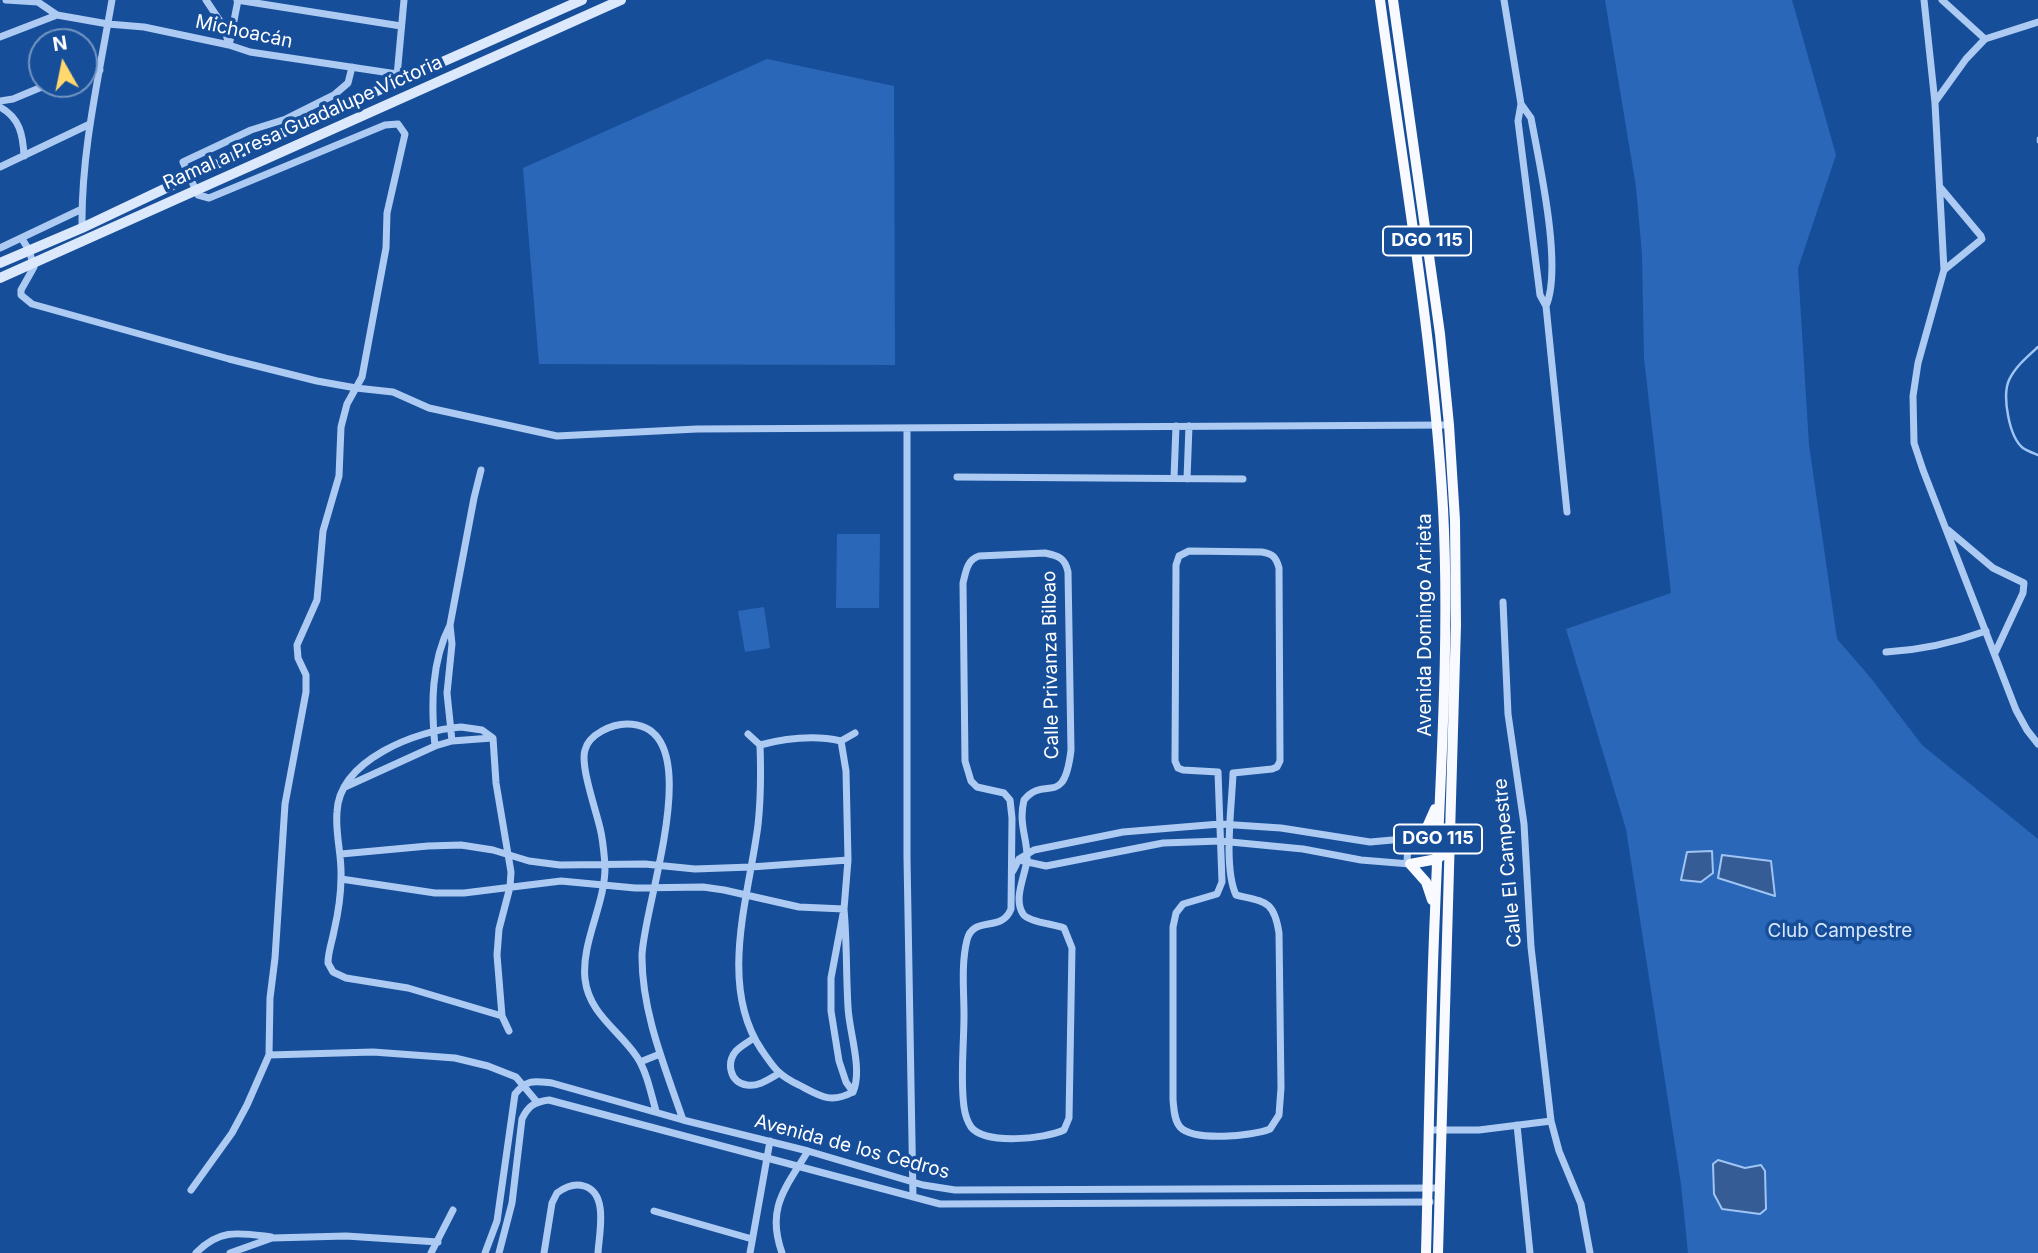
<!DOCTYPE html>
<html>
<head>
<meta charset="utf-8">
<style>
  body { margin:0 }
  #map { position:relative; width:2038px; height:1253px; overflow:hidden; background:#174e9a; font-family:Inter,sans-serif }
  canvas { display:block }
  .north { position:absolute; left:28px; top:28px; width:70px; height:70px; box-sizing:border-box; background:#174e9a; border:2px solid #7495c2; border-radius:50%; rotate:351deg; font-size:19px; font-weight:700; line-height:28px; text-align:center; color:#fff }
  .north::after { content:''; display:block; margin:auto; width:24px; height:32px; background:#ffd86e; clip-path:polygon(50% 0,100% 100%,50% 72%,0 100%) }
</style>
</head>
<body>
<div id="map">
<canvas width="2038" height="1253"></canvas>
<div class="north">N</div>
</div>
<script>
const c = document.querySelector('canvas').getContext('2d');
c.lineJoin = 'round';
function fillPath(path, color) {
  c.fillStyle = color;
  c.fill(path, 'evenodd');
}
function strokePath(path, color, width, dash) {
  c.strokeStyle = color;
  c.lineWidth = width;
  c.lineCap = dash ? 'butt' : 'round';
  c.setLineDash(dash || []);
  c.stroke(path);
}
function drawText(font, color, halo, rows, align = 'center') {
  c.font = font + ' Inter,sans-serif';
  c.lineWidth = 7;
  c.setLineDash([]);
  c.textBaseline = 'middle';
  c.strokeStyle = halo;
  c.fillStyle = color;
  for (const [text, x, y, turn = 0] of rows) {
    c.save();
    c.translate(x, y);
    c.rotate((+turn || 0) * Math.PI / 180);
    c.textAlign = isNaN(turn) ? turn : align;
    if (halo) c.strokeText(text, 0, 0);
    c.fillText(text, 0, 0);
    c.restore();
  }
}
fillPath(new Path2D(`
  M1605,0H1792L1836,155L1798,268L1809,445L1837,639L1870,677L1922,745L2038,839V1253H1688L1681,1184L1626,829L1566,629L1671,593L1644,358L1642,254L1636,187Z
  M767,59L894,86L895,365L539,364L523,168Z
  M837,534H880L879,608H836Z
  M764,607L770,648L745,652L738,611Z`), '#2b67b8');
const water = new Path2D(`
  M1712,851L1713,873L1701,882L1681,880L1687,852Z
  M1722,855L1771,861L1775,896L1718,878Z
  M1718,1160L1745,1168L1761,1165L1765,1171L1766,1209L1760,1214L1722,1209L1714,1194L1713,1164Z`);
fillPath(water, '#355c94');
strokePath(water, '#a0c5f4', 2);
strokePath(new Path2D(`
  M2038,138V142
  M2038,347C2028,356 2015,367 2009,380C2002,396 2009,437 2023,448C2027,451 2033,453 2038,455`), '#a0c5f4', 2.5);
strokePath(new Path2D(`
  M6,0L38,2L57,15L108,24L144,27L229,45L250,52L397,74
  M206,0L224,27L229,45
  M237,0L401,26
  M1504,0L1521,104L1518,121L1540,295L1546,306L1567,512
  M1924,0L1935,103L1944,270L1918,363L1913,396L1914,443L1923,470L2016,710L2027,730L2038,744
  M1942,0L1985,39
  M0,37L57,15
  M230,41L238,0
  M84,70H100
  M397,76L404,0
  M0,101L13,99L49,84
  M1935,102L1966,59L1985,39L2038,22
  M1521,104L1531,118C1539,162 1563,267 1546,306
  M0,107C20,118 23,135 24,156
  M0,167L90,124
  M1940,187L1981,236L1982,239L1944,270
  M82,228C81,151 99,76 112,0
  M22,239L29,250L34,267L21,290V295L32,304L229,359L317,381L356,388L393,392L429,408L557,436L697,429L1449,425
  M0,248L82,209
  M907,428V858L913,1197
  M957,477L1243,479
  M1174,478L1176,426
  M1187,479L1189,426
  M1948,530L1993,568L2024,583L2023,593L1995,653
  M1189,551L1262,552C1273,554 1276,557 1279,568L1280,761L1277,767L1272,769L1233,773C1232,805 1223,867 1236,895C1265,902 1274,900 1279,933L1281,1088L1279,1115L1270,1129C1253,1136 1194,1142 1180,1127C1174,1120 1174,1109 1173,1100V927L1176,913L1183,904L1217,894L1222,882L1218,772L1183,770L1178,768L1175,761L1176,565L1179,556Z
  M1045,553C1059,556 1065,558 1068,572L1071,750C1064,810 1045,774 1024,800C1018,825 1028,839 1027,860C1025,876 1013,899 1023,914C1028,922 1054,924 1064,928L1072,948L1069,1118L1064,1130C1045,1139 985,1145 971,1127C967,1121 965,1114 964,1107C960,1077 964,1046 964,1015C964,991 961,964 967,940C973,915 1002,933 1011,909L1012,818L1010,800L1004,793L977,787L971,781L965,761L963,583C966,571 967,560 979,556Z
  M1503,602L1508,714L1524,824L1531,947L1551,1121L1559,1151L1581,1204L1590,1253
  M1886,652C1922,650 1953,643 1986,631
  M461,727L482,730L493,738L496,783L511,872L510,887L499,929L497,955L502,1016L408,988L346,978L333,972L328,963C328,952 332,942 334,931C338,914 341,895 341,877C342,855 335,834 337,812C339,760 417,730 461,727Z
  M748,734L760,745C761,772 761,798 758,825C749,896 718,984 761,1049C774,1068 778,1075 799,1085C820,1096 830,1104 853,1092L846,1082L839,1061L831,1011V978L844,909L848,860L846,771L841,741C814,735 787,738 760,745
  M452,741L447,693L452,644L450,625L474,498L481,470
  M841,741L855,733
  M435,746C431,706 431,662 450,625
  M345,787L435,746L452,741L492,738
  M341,854L428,846L461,845L493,850L529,861L560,865L645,864L695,869L751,867L848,860
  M1023,861L1046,866L1163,843L1220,841L1303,849L1361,860L1410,864
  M1407,863L1408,840
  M1013,871L1019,859L1034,850L1123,832L1220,824L1281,828L1370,842L1415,838
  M341,879L435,893H464L561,881L635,888L703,887L724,890L799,907L844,909C847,942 846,974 848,1007C849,1032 863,1069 853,1092
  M502,1016L509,1031
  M754,1038C748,1042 741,1046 736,1051C726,1063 730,1083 747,1085C758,1087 769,1079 778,1074
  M269,1055L373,1052L455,1058L488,1066L516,1077L537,1102
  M640,1062L660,1054
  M656,1111C651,1094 647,1072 637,1057C619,1030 589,1014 585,979C581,942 606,903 605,865C604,853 603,839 600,828C596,810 580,766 585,750C589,734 612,724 627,724C713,724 641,911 642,957C642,1013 665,1067 683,1120
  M1517,1125L1530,1253
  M1428,1130H1479L1551,1121
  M191,1190L232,1133L247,1105L269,1055L270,998L275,958L285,804L306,692V675L298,658L297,645L317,600L323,531L339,476L341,427L347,404L362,377L386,248L387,213L405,134L398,124L385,125L209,198L198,195L183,162L251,130L286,119L334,95L348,83L352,67
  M654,1211L752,1239
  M196,1253C220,1228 240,1233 271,1237
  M230,1253L272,1238L346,1236L438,1242
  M431,1253L453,1210
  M485,1253L497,1221L515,1094C527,1079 534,1081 552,1083L683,1120L808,1151L923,1185L955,1190L1440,1188
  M499,1253L512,1203L522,1119C528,1106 534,1102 549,1100L940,1204L1430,1202
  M544,1253L552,1203L557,1193C565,1187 574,1183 584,1186C609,1193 599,1234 598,1253
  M750,1253L770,1141
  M782,1253C766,1208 785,1189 808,1151`), '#adcbf2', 7);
strokePath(new Path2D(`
  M0,263L82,228L280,134L582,0
  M0,278L621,0`), '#dce9fc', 10);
strokePath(new Path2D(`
  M1380,0C1403,169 1433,337 1443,508C1450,642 1440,778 1435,912C1430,1026 1429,1139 1426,1253
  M1393,0L1440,334L1449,425L1455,520L1456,625L1438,1253
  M1415,838L1427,827L1435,809
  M1410,864L1426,882L1432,900
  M1410,864L1437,859L1441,856`), '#f8faff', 10);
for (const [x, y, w] of [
  [1427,241,88],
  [1438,839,88]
]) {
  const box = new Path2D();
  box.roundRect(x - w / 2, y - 14.5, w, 29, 5);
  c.fillStyle = '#174e9a';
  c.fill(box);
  strokePath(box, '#fff', 2);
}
drawText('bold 18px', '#fff', null, [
  ["DGO 115",1427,241],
  ["DGO 115",1438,839]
]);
drawText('19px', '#fff', '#174e9a', [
  ["Michoacán",244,32,12],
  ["Ramal a Presa Guadalupe Victoria",303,123,-24],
  ["Avenida Domingo Arrieta",1425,625,-90],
  ["Calle Privanza Bilbao",1051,665,-91],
  ["Calle El Campestre",1508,863,-95],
  ["Avenida de los Cedros",852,1147,15]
]);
drawText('19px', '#d5e6fc', '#174e9a', [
  ["Club Campestre",1840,931]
]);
</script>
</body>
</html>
